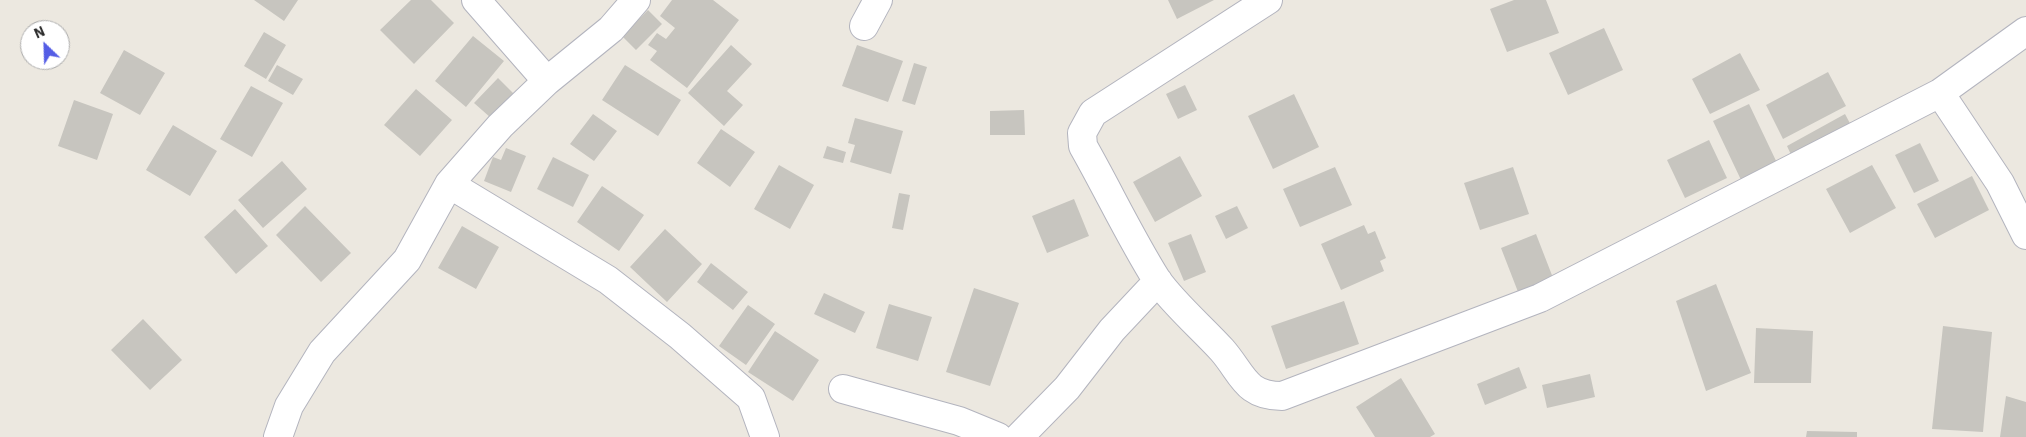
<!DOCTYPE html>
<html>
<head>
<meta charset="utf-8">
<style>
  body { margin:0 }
  #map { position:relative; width:2026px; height:437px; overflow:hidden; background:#ece8e0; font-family:"IBM Plex Sans",sans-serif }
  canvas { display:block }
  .north { position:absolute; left:20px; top:20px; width:50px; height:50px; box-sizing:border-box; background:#fff; border:1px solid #ababab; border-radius:50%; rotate:336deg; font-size:14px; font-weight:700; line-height:20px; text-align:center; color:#2c2c2c }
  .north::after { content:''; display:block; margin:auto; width:18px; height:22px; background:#545de5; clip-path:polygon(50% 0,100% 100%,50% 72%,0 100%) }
</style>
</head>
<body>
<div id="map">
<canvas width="2026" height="437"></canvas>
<div class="north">N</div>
</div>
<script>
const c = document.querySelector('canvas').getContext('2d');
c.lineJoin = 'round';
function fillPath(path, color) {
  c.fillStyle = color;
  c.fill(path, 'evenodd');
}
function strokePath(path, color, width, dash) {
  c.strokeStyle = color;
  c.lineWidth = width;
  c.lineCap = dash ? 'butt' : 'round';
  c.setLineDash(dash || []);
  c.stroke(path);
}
fillPath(new Path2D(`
  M254,0H298L284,21Z
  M411,0H431L454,23L414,64L380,30Z
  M672,0H713L739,20L687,88L650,60L657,51L648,45L657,33L666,39L675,28L660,16Z
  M1168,0H1214L1177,19Z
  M1514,0H1546L1559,33L1507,52L1490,9Z
  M648,10L662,24L636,50L622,36Z
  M1604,28L1623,70L1568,95L1549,53Z
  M264,32L286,45L266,79L244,66Z
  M473,36L504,61L466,107L435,81Z
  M731,45L752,64L727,91L743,105L724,126L688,93Z
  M857,45L903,61L888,102L842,86Z
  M124,50L165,73L140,115L100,93Z
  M1740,53L1760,90L1710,114L1692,79Z
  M914,63L927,67L915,105L902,101Z
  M277,65L303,79L293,95L268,81Z
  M625,65L681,100L658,136L602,100Z
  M1828,72L1846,106L1783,139L1766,105Z
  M498,78L514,94L491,118L474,103Z
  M1185,85L1197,110L1178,119L1166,94Z
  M251,86L283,103L252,157L220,139Z
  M416,89L452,120L420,156L384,125Z
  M1294,94L1319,147L1273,169L1248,116Z
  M74,100L113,114L97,160L58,146Z
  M1749,104L1778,165L1742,182L1713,121Z
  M1024,110L1025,135H990V111Z
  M593,114L617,131L594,161L570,144Z
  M1845,114L1853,129L1794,161L1787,146Z
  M855,118L903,131L891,174L850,162L855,145L848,143Z
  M173,125L217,151L190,196L146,170Z
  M721,129L755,152L730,187L697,163Z
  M1709,140L1727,178L1685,198L1667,160Z
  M1920,143L1939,181L1914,193L1895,155Z
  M827,146L846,152L843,163L823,158Z
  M506,148L526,156L511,192L484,181L493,157L501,160Z
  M1180,156L1202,196L1155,222L1133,182Z
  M553,157L589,175L573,207L537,189Z
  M282,161L307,189L263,228L238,200Z
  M779,165L814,185L790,229L754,209Z
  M1872,165L1896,208L1850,233L1826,189Z
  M1335,167L1352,205L1300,227L1283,189Z
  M1513,167L1529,214L1480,230L1464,183Z
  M1972,176L1989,210L1935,238L1917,204Z
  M602,186L644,215L619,251L577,222Z
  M899,193L910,195L903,230L892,228Z
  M1074,199L1089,236L1047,253L1032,216Z
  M305,206L351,253L321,282L276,235Z
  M1237,206L1248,228L1226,239L1215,216Z
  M235,209L268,246L236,274L204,237Z
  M1364,225L1368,234L1375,231L1386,258L1380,261L1384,271L1341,290L1321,244Z
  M462,226L499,247L476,289L438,268Z
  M665,229L702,264L667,302L630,267Z
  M1191,234L1206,272L1184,281L1168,243Z
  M1536,234L1555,283L1520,297L1501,248Z
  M711,263L748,292L733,310L697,282Z
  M1716,284L1751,373L1706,391L1676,301Z
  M974,288L1019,303L990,386L946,372Z
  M824,293L865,312L855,333L814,314Z
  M1344,301L1359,344L1286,369L1271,326Z
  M889,304L932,317L918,361L876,348Z
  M748,305L775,324L746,365L719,346Z
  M143,319L182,360L150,390L111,350Z
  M1943,326L1992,332L1983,432L1932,429Z
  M1756,328L1813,331L1811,383H1754Z
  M775,331L819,360L793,401L748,372Z
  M1519,367L1527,388L1485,405L1477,384Z
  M1590,374L1595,397L1547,408L1542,385Z
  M1401,378L1435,434L1430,437H1375L1356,407Z
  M2006,396L2026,402V437H2000Z
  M1807,431L1857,432V437H1806Z`), '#c7c5bf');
const minor = new Path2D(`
  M476,0L547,81
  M1268,0L1093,113L1082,133L1083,146C1108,190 1130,237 1157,280C1173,303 1202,328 1222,350C1243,374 1245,396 1282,396L1540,298L1940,93L2026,31
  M864,26L878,0
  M1940,93L2000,183L2026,235
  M449,184L608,280L680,336L751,398L765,437
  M843,389L959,421L998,437
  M278,437L289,406L322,352L407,260L449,184L500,126L547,81L611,29L636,0
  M1019,437L1067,388L1112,330L1158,281`);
strokePath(minor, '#b3b4be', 30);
strokePath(minor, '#fff', 28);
</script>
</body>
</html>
